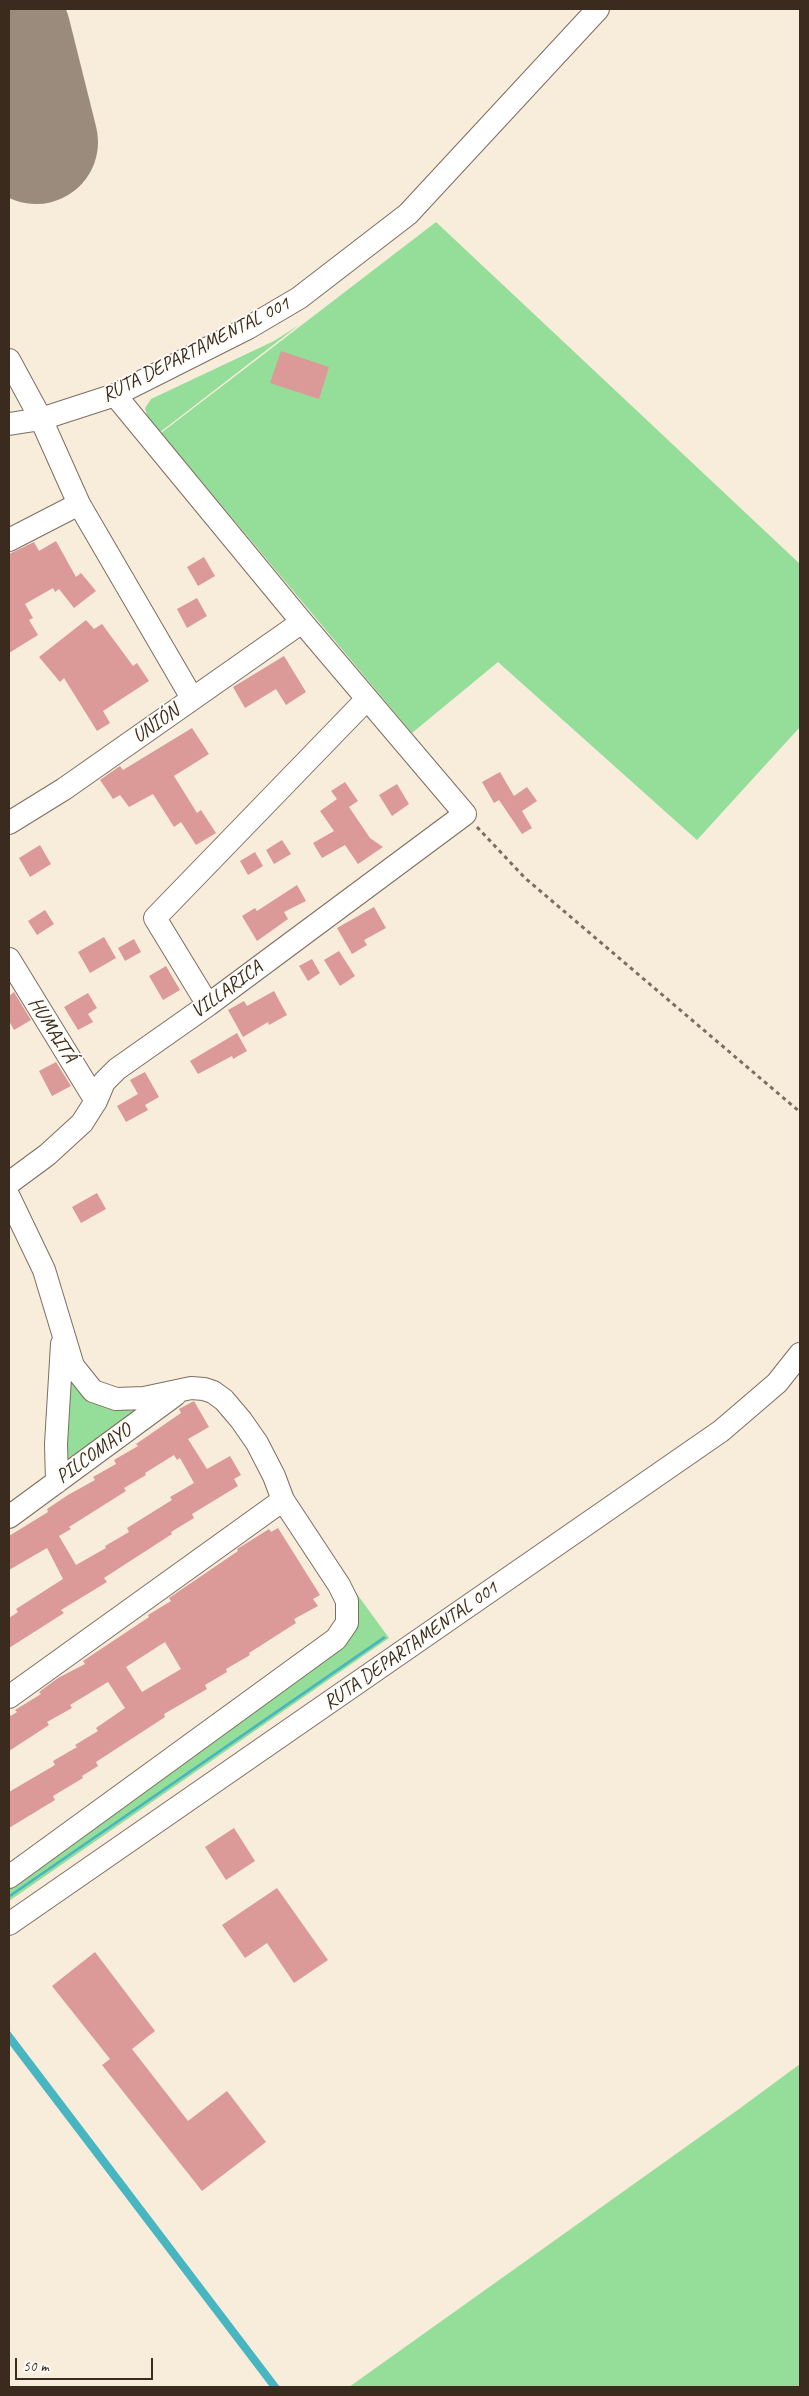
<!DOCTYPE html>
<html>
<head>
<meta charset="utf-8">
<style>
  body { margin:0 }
  #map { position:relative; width:809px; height:2396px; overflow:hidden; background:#f8ecdb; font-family:Caveat,sans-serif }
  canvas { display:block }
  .frame { position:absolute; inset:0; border:10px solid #3b2a1e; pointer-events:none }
  .scale { position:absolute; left:15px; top:2358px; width:138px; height:22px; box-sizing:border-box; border:2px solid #3b2a1e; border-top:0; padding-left:6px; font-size:15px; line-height:18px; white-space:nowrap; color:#3b2a1e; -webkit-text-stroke:4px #fdfcf7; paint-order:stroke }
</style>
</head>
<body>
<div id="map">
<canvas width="809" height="2396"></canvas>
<div class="frame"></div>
<div class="scale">50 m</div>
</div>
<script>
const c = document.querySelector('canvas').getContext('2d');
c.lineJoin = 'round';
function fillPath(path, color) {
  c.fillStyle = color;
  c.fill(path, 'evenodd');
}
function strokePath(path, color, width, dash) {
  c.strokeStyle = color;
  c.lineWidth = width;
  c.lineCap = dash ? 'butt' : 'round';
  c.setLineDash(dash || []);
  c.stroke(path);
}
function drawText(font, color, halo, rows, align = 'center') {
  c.font = font + ' Caveat,sans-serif';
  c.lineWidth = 4;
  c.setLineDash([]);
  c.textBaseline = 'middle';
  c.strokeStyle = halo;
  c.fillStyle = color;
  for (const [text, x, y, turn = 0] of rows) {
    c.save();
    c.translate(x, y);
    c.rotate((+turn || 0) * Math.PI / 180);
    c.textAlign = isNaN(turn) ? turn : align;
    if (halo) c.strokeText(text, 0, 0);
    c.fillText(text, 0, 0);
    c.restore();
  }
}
fillPath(new Path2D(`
  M436,222L800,564V727L697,840L498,662L412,733L161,433Z
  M299,325L159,433L148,419L145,408L151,399L274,341Z
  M67,1369L141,1406L66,1463Z
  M354,1590L389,1638L9,1901V1888L355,1630L358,1618Z
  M800,2064V2387H349L739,2109Z`), '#95de99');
fillPath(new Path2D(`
  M384,1636L386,1638L9,1898V1895Z
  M9,2030L280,2387H270L9,2044Z`), '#47b6c0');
strokePath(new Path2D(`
  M9,34L36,142`), '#9a8b7c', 124);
fillPath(new Path2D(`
  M281,351L329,367L319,399L270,383Z
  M56,541L76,577L81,573L96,591L74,608L59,589L55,592L53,588L25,604L33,618L29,620L38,635L9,653V554L34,542L39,551Z
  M204,557L215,576L198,586L187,567Z
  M197,598L207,616L187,628L177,609Z
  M86,620L94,629L102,624L133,666L137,663L149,681L103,711L110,723L97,731L64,678L60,682L39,657Z
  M284,656L306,692L286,705L276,689L245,708L233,687Z
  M192,728L209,754L174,776L197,813L201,810L216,833L196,845L181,822L174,827L153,794L129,807L120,795L113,799L100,780L120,766L123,770Z
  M500,772L514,796L527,787L537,801L522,811L532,828L522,834L499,800L494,803L482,782Z
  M345,782L358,801L349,807L370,838L383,847L358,864L345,845L322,858L313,843L334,831L320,811L337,799L331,791Z
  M397,784L409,804L392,816L379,795Z
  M282,840L291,854L274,864L266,850Z
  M40,845L51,864L30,877L19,858Z
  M255,852L263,866L248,875L240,861Z
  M297,885L306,901L284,912L288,919L257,941L242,916L255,908L257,911Z
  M374,907L386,928L364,940L367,945L352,954L337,928Z
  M45,910L54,924L37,935L28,921Z
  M104,937L116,958L90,973L78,952Z
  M134,939L141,952L125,961L118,948Z
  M339,951L355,976L340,986L324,960Z
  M312,959L320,973L308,981L299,966Z
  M166,966L180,990L163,1000L149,976Z
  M274,991L287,1015L269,1025L268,1022L243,1037L228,1010L244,1001L247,1006Z
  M14,992L31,1020L14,1030L9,1021V996Z
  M88,993L97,1008L88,1014L93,1022L78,1030L64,1007Z
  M237,1033L247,1051L233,1059L232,1056L198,1074L190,1061Z
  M56,1062L71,1086L52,1096L39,1071Z
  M145,1072L159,1097L145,1105L148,1110L126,1122L117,1106L138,1094L130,1080Z
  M97,1193L106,1209L81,1223L72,1207Z
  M194,1401L209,1427L188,1439L207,1469L230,1456L241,1475L234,1479L238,1486L192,1514L194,1518L171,1532L172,1534L104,1578L107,1582L61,1610L64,1613L9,1648V1618L18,1612L16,1609L63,1579L47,1548L9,1570V1536L48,1512L47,1509L68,1495L95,1480L93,1477L116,1464L114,1460L138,1446L136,1444L181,1413L179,1409ZM174,1455L177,1460L180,1458L194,1483L170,1497L172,1500L127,1528L129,1532L105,1546L106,1548L76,1565L59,1536L71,1529L69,1527L126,1491L124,1488L146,1475L145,1473Z
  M278,1528L320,1595L313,1599L318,1606L294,1619L296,1623L249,1653L250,1655L226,1669L227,1672L205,1685L207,1689L164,1714L165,1717L96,1762L98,1766L82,1776L83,1778L53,1796L55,1800L9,1828V1792L55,1765L53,1761L77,1747L75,1745L98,1731L96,1728L125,1708L108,1682L70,1705L72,1708L47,1722L49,1725L9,1751V1713L11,1716L17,1712L15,1710L41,1694L39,1692L58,1678L85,1664L83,1661L149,1617L148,1615L171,1601L169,1598L238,1551L237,1549L242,1546L269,1529L271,1532ZM165,1642L181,1669L142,1692L126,1667Z
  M234,1828L255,1861L226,1880L205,1847Z
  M277,1888L328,1960L294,1983L267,1943L245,1958L222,1925Z
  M95,1952L155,2031L132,2049L188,2121L227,2091L266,2142L202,2191L102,2065L110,2059L52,1986Z`), '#db9a98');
const minor = new Path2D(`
  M9,360L41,419L79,504L192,698
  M9,424L41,419L115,395L248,328L299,298L408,214L598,9
  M9,540L79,504
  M9,823L64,789L302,622
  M9,959L96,1101
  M208,1005L155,918L367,699
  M9,1183L47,1155L82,1123L96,1101L104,1082L117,1069L208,1005L465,814L302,622L115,395
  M9,1197L44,1270L73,1366L93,1391L116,1399L144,1398L191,1388L204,1389L213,1392L224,1400L241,1420L257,1443L274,1476L283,1500L339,1585L347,1601V1623L336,1639L9,1877
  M57,1482L56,1444L62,1344
  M9,1517L175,1395
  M9,1697L283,1500
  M9,1924L721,1431L777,1383L800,1354`);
strokePath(minor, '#7d6e60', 24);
strokePath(new Path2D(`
  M477,827L525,878L800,1112`), '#7d6e60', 3, [4, 4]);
strokePath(minor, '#fff', 22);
drawText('20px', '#3b2a1e', '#fdfcf7', [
  ["RUTA DEPARTAMENTAL 001",196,350,-27],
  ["UNIÓN",156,724,-35],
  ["VILLARICA",227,990,-36],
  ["HUMAITÁ",52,1030,58],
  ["PILCOMAYO",94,1454,-36],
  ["RUTA DEPARTAMENTAL 001",411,1646,-35]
]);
</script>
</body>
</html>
